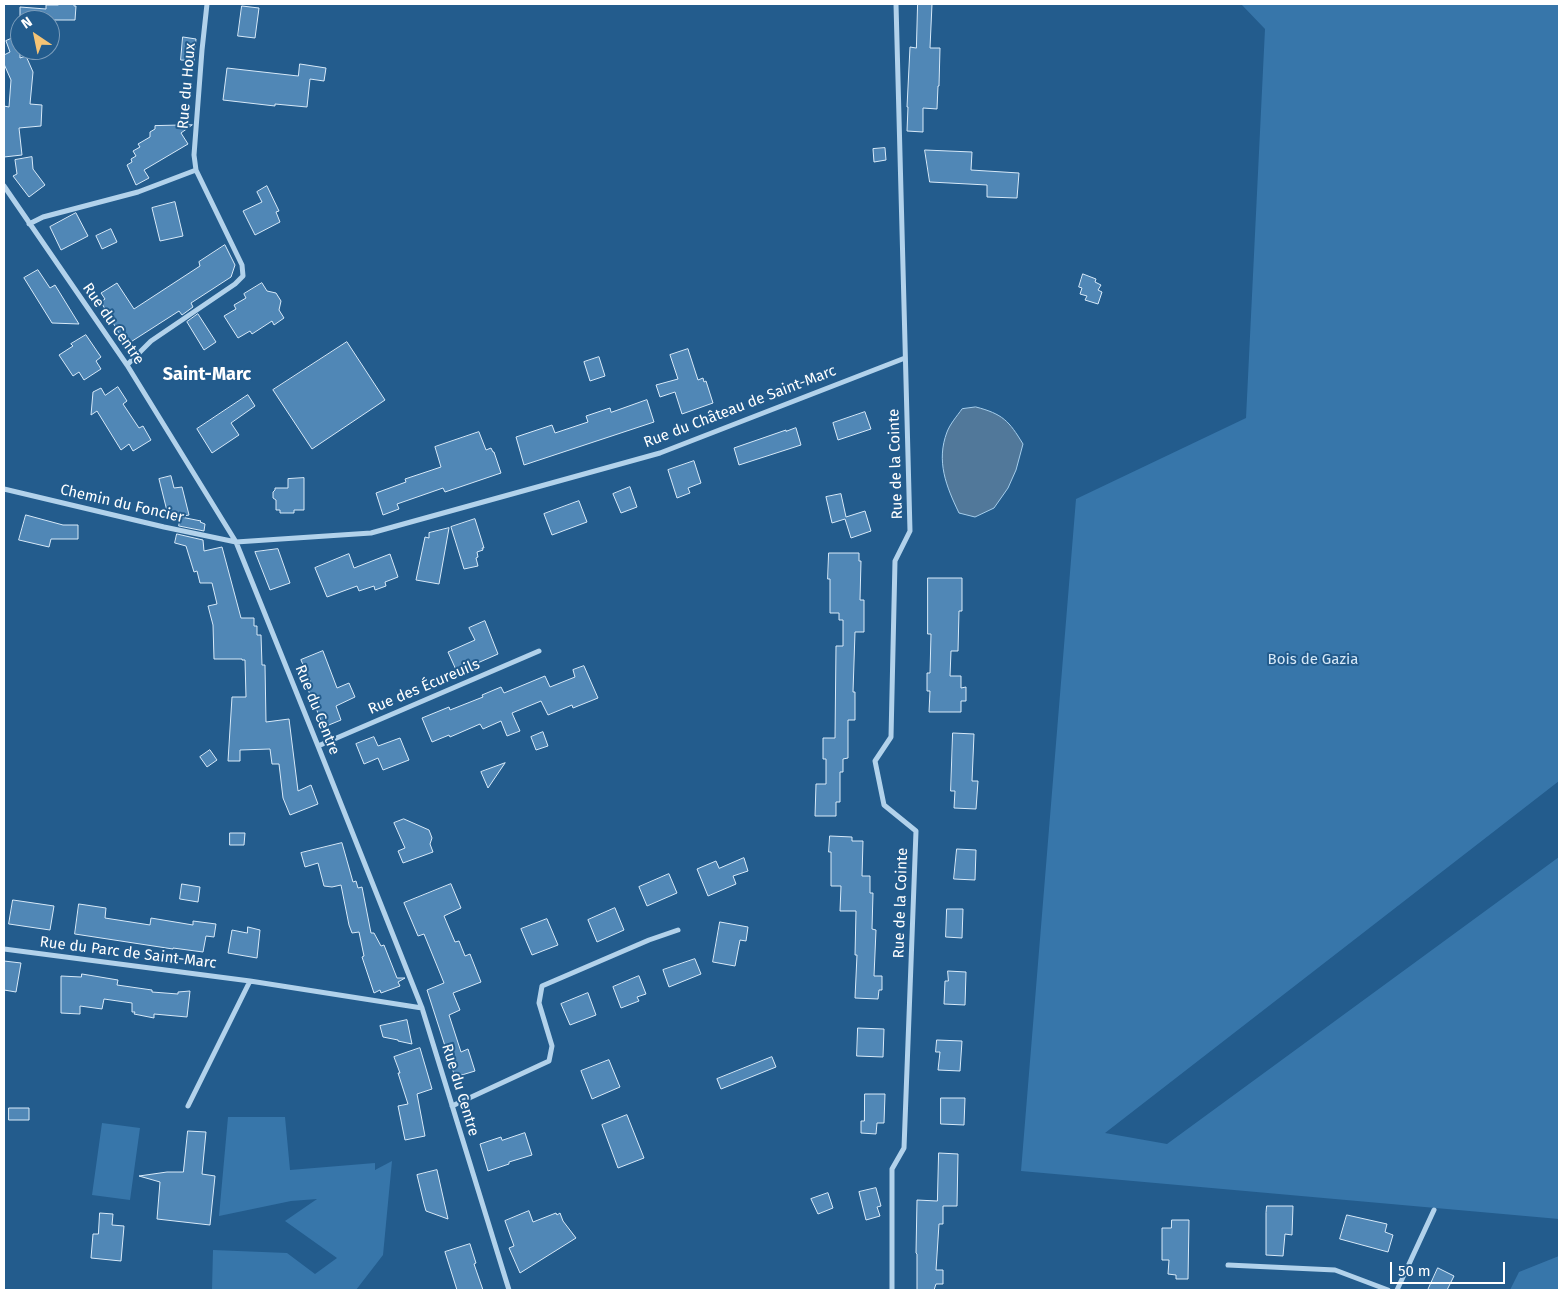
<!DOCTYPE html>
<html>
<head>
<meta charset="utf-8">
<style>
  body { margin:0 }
  #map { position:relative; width:1563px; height:1294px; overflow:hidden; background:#235c8d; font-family:"Fira Sans",sans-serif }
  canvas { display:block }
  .frame { position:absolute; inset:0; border:5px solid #fff; pointer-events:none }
  .north { position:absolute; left:10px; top:10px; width:50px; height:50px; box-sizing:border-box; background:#235c8d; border:1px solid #7b9dbb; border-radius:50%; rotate:326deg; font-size:14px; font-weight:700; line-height:20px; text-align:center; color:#fff }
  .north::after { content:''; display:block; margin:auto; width:18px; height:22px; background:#f6c475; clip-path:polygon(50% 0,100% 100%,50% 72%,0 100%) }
  .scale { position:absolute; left:1390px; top:1262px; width:115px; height:22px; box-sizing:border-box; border:2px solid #fff; border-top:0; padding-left:6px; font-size:15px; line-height:18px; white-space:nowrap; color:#fff; -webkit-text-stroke:4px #235c8d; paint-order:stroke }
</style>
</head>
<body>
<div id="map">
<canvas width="1563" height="1294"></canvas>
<div class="frame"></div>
<div class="north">N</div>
<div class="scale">50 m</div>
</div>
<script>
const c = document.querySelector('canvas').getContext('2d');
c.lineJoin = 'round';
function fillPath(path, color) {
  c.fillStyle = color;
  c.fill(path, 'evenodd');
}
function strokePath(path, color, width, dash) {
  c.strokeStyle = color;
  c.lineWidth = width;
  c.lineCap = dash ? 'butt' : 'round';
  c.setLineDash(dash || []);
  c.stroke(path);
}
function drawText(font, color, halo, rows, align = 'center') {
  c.font = font + ' "Fira Sans",sans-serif';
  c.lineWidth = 4;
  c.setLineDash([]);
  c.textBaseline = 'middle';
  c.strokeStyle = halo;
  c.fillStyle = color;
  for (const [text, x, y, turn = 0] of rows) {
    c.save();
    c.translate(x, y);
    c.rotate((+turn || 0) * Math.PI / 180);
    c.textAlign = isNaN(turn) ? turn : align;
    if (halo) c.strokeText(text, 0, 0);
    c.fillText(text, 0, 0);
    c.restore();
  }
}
fillPath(new Path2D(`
  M1241,4H1559V781L1105,1133L1167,1144L1559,857V1219L1021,1171L1076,499L1246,418L1265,29Z
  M228,1117H285L290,1170L375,1163V1170L392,1161L383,1255L356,1290H212L213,1250L287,1253L315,1274L337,1258L285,1221L317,1199L291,1201L219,1216Z
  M102,1123L140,1128L130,1200L92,1195Z
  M1559,1256V1290H1510L1519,1272Z`), '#3776aa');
const water = new Path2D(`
  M976,407C1003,414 1009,421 1023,444L1016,470L1008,488L994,508L975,517L959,513C946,486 936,461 947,432C950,424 957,416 962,409Z`);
fillPath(water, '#51789a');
strokePath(water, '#a6ceec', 1);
const building = new Path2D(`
  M58,4H74V6H76L75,20H20V7L46,9V5H58Z
  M918,4H932L930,48H940L939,86H938L937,109L923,108V132L907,131L908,107H907L910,47L916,48Z
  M242,6L259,8L255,38L238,36Z
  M20,35V58L26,56L33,72L30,104L42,105L41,126L19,128L22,155L4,157V106L9,107L11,80L4,64V55L10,52L6,41Z
  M183,37L196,39L194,61L181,60Z
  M300,64L326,68L324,81L310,79L307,107L275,104V106L223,100L227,68L298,76Z
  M192,125L181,133L188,144L144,170L149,178L136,185L127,165L132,162L131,159L136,156L133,151L140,147L138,144L150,137V132L155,129V126Z
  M885,148L886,160L874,162L873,149Z
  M925,150L972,152L971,170L1019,173L1017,198L987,197V185L930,182Z
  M32,157L33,169L45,185L29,197L13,176L17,174L15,160Z
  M267,186L279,211L276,212L280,222L255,235L243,211L262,202L257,192Z
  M175,202L183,236L160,241L152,208Z
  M76,213L88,236L61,250L50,227Z
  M111,229L117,242L102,249L96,236Z
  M225,245L235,265L231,277L191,303L193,307L182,315L179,311L126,345L101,302L105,299L101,293L117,283L134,309L200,266L199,262Z
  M38,270L50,288L55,285L79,324L52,323L24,278Z
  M1083,274L1096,279L1095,282L1101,285L1098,290L1102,292L1098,304L1085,300L1087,296L1080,294L1082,288L1079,287Z
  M262,283L267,291L276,293L281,301L279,310L284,318L274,325L272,321L252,334L250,331L238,338L224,316L236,309L234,305L246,298L244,294Z
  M198,314L216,342L204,350L187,322Z
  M86,335L101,357L96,361L101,369L84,380L79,372L73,376L59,355L73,346L71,344Z
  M347,342L385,400L312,449L273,390Z
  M688,349L698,380L703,378L704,382L706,381L713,403L682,414L675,392L660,397L656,385L678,379L670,355Z
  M599,357L605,376L590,381L584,362Z
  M118,387L127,401L123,404L139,428L143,426L151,440L133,451L129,444L121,450L97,411L91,415L93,392L101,388L105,395Z
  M248,395L255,406L231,423L239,435L212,453L197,429Z
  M647,400L654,422L524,465L516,437L552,425L555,433L588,422L586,416L610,408L611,412Z
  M865,412L871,429L838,440L833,423Z
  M796,428L801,445L739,465L734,448L786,430V431Z
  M479,432L486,450L491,448L493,452H494L501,473L445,492L443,488L397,504L399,509L383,515L376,493L406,482L405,479L441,467L435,447Z
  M694,461L701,483L688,488L690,493L677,498L668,470Z
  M171,476L174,488L182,487L189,515L169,519L159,479Z
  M304,478V510H294V513H280V510H276V500L273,498V492L275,490V488H288V479Z
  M630,487L637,507L621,513L613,494Z
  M841,494L846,517L865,511L871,531L851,538L845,519L832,523L826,497Z
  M579,501L587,522L552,535L544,514Z
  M26,515L63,525H78V539H51L49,547L19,540Z
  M181,517L201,521L200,522L205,524L204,531L179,526Z
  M475,519L484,548H482L483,550L477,552L478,557L476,558L478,566L464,569L451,527Z
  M449,528L439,584L416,580L425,537L429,538V533Z
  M177,534L203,540L204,551L222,547L241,618H254V626H257V635H261L262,665H265L266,722L289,719L298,791L311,785L318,804L290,815L283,798L279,764H272L270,749L240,750V761H228L232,697H246L245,660H242V659H214L213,625L208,606L217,604L212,583H200L197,571L194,572L186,546L175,543Z
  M278,549L290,583L270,590L255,552Z
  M829,553H859V561H861L860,600H864V632H855L853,692H855V720H848V758L843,759V772H840V802H836V816H815L816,784H826V759H823V738H835L836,646H843V620H839V613H830V579H828Z
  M349,554L354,568L390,554L398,577L385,582L386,586L375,590L374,586L359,591L357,586L327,597L315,568Z
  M928,578H962V611H959L958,651H951L950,676H961V688L966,687V701H961V712H929L930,691H927V673H930L931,634H928Z
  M485,621L498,654L457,672L448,652L475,640L469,628Z
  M323,651L337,688L349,683L355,697L336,706L341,720L324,727L306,685L311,683L301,660Z
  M584,666L598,698L573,708L572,705L548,715L541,701L512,713L520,731L507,736L501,721L483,729L480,724L450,737L449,735L432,742L422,718L449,707L450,710L483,697L482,695L501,687L504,693L545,676L550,687L575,677L573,670Z
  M543,732L548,746L536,750L531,737Z
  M953,733L974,734L972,781H978L976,809L954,808L955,791H951Z
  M374,737L378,746L400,738L409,760L383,770L378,758L364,764L356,744Z
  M210,750L217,760L207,767L200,757Z
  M505,763L488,788L481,772Z
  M404,819L429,830L432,838L430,844L433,852L403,863L398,851L405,848L394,823Z
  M230,833H245L244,845H230Z
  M830,836L852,837V841H863L862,876H870V893H873L872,929L876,930L874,976H882V990H879L878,999L855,998L857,955H855L856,911H840L841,886H831V852H829Z
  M342,843L353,882L356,881L358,888L362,887L371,933H374L381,946L384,945L397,978H405L398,982L400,986L381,993L380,990L374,993L362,957L364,956L359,932L352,933L349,925L341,885L332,887L324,886L318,863L305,867L301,853Z
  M957,849L976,850L975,880L954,879Z
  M744,858L748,871L733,876L736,884L708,896L697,869L716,861L719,868Z
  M669,874L677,893L647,906L639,887Z
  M182,884L200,887L198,902L180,899Z
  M451,884L461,908L444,916L455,942L459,941L465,956L470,954L481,982L453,993L460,1010L449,1015L461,1052L468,1049L475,1071L455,1077L427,990L444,983L424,934L418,936L404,903Z
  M13,900L54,906L50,930L9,924Z
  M79,904L106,908L105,918L150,925L151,918L193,925V921L216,924L214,937L206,936L203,952L173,948V949L75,934Z
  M615,908L624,930L597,942L588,920Z
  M947,909H963L962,938L946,937Z
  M547,919L558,945L532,955L521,929Z
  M720,922L748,927L746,941L740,940L735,966L713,962Z
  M248,927L260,930L257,958L228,953L232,930L247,933Z
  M695,959L701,974L669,987L663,970Z
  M4,961L21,963L16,992L4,990Z
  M948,971L966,972L965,1005L944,1004L945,981H948Z
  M82,974L118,980L117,985L152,990V992L178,994V992L190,991L187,1017L154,1014V1018L134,1014L135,1012H132V1003L104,999L102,1009L80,1006V1014L61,1013V976L81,977Z
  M639,976L646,994L637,997L639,1001L621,1008L613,987Z
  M588,993L596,1015L570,1025L561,1004Z
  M407,1020L412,1044L398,1041V1040L383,1037L380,1026Z
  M858,1028L884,1029L883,1057L857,1056Z
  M937,1040L962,1041L960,1071L938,1070L940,1052H936Z
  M420,1048L432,1089L417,1094L425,1136L405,1140L398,1106L408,1104L398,1073H400L394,1057Z
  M772,1057L776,1067L721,1089L717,1079Z
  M609,1060L620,1087L592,1099L581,1071Z
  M865,1094H885L884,1123H877L876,1134L861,1133V1121H864Z
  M941,1098H965L964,1125L941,1124Z
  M9,1108H29V1120H9Z
  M627,1115L644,1158L618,1168L602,1125Z
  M188,1131L206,1132L202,1174L215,1176L210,1225L157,1219L160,1182L139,1176L167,1172H183Z
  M525,1133L532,1155L509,1162V1164L488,1171L480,1144L501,1137L502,1140Z
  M939,1153L958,1154L957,1206H943V1224H939L936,1270H943V1284H936L934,1290H917V1254L916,1253L917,1200L937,1201Z
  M437,1170L448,1219L426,1211L424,1204L417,1175Z
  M876,1188L881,1206L877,1207L880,1216L866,1220L859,1192Z
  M828,1193L833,1208L818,1214L811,1199Z
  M1267,1206H1293L1292,1235L1285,1234L1283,1256L1266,1255V1213Z
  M529,1211L533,1222L556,1213L557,1215L560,1213L563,1221L576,1238L520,1273L509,1248L514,1246L505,1221Z
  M100,1213L113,1214L112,1225L124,1226L121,1261L91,1258L93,1234H98Z
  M1347,1215L1387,1224L1385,1232L1393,1235L1388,1252L1340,1239Z
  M1172,1220H1189L1188,1279H1176V1275L1168,1274L1169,1260H1162V1228H1171Z
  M470,1244L476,1263L474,1264L483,1290H457L445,1252Z
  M1438,1268L1454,1276L1447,1290H1428Z`);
fillPath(building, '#5087b6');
strokePath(building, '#d7e9f8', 1);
strokePath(new Path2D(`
  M196,170L194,155L202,50L207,4
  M4,186L127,365L236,542L318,746L422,1008L509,1290
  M29,224L43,217L138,192L196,170L242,265L243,276L235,284L151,341L127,365
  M4,489L164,527L236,542L371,533L660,453L905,358
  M318,746L539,651
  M4,949L250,981L422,1008
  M188,1106L250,981
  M452,1106L549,1061L552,1046L539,1003L542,986L649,940L678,930
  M1228,1265L1335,1270L1388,1290
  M892,1290V1169L904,1148L916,831L884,805L875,761L891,737L895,561L910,531L896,4
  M1397,1290L1434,1210`), '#b2d2eb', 5);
drawText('15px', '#fff', '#235c8d', [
  ["Rue du Houx",187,86,-85],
  ["Rue du Centre",113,324,55],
  ["Rue du Château de Saint-Marc",740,407,-21],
  ["Rue de la Cointe",896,464,-92],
  ["Chemin du Foncier",122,504,13],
  ["Rue des Écureuils",424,687,-23],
  ["Rue du Centre",317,710,68],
  ["Rue de la Cointe",901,903,-88],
  ["Rue du Parc de Saint-Marc",128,953,7],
  ["Rue du Centre",460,1090,73]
]);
drawText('15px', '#d7e9f8', '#235c8d', [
  ["Bois de Gazia",1313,660]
]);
drawText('bold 18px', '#fff', '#235c8d', [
  ["Saint-Marc",207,375]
]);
</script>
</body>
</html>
